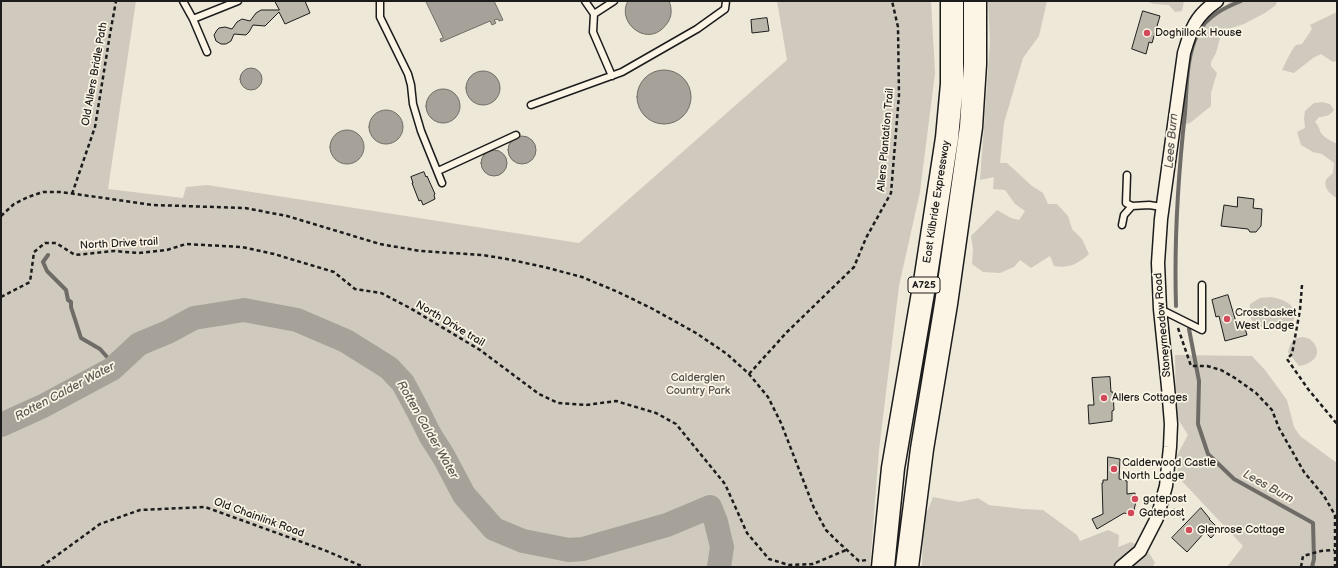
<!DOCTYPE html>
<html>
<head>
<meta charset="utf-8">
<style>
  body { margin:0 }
  #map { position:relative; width:1338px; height:568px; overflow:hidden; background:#eee8d9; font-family:"Balsamiq Sans",sans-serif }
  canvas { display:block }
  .frame { position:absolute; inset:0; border:2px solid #1c1c1c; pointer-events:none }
</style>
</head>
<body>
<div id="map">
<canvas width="1338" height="568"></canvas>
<div class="frame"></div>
</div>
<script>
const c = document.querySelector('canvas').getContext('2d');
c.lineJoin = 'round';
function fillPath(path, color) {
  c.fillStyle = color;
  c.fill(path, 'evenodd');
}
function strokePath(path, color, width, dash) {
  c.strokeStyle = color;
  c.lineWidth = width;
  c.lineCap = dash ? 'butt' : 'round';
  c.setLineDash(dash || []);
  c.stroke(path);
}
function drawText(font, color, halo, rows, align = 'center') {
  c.font = font + ' "Balsamiq Sans",sans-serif';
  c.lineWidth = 3.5;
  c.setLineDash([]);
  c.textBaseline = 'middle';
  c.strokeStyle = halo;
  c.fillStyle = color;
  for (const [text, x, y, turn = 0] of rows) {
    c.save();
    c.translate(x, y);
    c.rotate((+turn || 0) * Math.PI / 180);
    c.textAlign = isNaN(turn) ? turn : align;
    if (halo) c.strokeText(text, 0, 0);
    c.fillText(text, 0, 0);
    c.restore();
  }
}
fillPath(new Path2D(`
  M1,1H136L108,189L183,198L186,187L207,185L579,243L787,60L777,1H931L935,73L920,192L899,286L879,450L870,567H1Z
  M988,1H1047L1039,36L1023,58L1004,123L1000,163H1007L1032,186L1043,193L1048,204H1057L1068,216L1072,229L1082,239L1089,254C1079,263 1069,269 1054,266L1050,256L1031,268L1020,260L1014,267L1000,273L983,272L972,264L973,249L971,236L997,210L1011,218L1019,220L1025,211L1015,204L1005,190L993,189L994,177L980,180L990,42Z
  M1145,1H1184L1182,11L1175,12L1169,5L1154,4Z
  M1231,1H1277L1276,5L1265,13L1244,24L1231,28L1220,38L1216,53L1211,62V66L1217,73L1211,93V106L1190,123L1186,124V70L1189,52L1204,22Z
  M1337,5V61L1333,62L1321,54L1313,58L1294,73L1282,70C1286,62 1290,52 1296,45L1302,44L1312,29L1310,25L1337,12Z
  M1322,102L1330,104L1334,110C1330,115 1326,117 1319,117L1315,122C1318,125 1319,127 1320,131C1322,137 1332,141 1337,144V198C1331,195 1323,188 1326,180C1327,178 1331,175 1333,173L1334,163L1322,154L1313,152L1301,145L1297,132L1305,128L1304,118L1305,111L1314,103Z
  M1271,297C1290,301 1300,307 1291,328C1272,329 1245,332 1250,304L1260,298Z
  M1303,337L1310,339C1312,341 1315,344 1316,347C1321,358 1308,365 1299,366L1288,352C1291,342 1292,338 1303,337Z
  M1175,355L1252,356L1265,370L1287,400L1294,427L1300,436L1337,463V567H1227L1243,546L1178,477L1177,455L1188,435L1176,416Z
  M933,497L959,502L978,498L989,505L1023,509L1043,510L1077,535L1080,541L1108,530L1119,535L1118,547L1131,542C1146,549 1147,548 1155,563L1152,567H922L923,522Z`), '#cfcabd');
const water = new Path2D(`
  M426,1H494L503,20L499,21L498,19L494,20L496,23L492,25L490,21L441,42L440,39L443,38Z
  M628,1H669C672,8 672,16 668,22C650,51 615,23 628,1Z
  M240 79a11 11 0 1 1 22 0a11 11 0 1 1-22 0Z
  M637 97a27 27 0 1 1 54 0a27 27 0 1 1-54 0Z
  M466 88a17 17 0 1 1 34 0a17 17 0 1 1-34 0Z
  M426 106a17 17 0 1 1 34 0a17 17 0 1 1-34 0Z
  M369 127a17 17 0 1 1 34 0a17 17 0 1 1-34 0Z
  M330 147a17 17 0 1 1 34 0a17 17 0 1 1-34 0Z
  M508 150a14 14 0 1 1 28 0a14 14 0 1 1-28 0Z
  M481 163a13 13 0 1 1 26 0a13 13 0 1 1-26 0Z`);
fillPath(water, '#a7a299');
strokePath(water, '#6f6c67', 1);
strokePath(new Path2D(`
  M48,255L43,262L47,271L66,290L68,300L71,302V307L81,338L100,349L115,366
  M1176,306C1174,242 1178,177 1185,113C1187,87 1186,57 1198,33C1207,16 1224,8 1241,1
  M1189,329L1199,381L1198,424L1208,454L1234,479L1313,523L1314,559L1312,567`), '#6f6c67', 4);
strokePath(new Path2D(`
  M1,425L43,406L112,369L139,344L168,332L194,318L244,310L297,320L346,341L389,368L403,383L417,409L430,435L444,457L464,495L494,529L523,541L569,550L583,549L667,525L710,507L716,522L722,547L719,567`), '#a7a299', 24);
const building = new Path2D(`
  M275,1H305L310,13L285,24L279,12L265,26L253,25L249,32L246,35L234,34L231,41L226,44H221L216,41L214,35L217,30L219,28L225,27L232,29L237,22L242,19L250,21L256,13L261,10H279Z
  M1143,11L1160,16L1152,43L1149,42L1146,54L1132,49Z
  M767,18L769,31L752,33L751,20Z
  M424,172L426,177L427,176L435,194L434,195L435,199L423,205L421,200L419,201L412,183H413L411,177Z
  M1238,197L1254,199L1253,208L1262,209L1261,226L1256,232H1250L1248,229L1221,226L1224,205L1237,207Z
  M1228,295L1236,322L1243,321L1247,335L1225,341L1219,316L1216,317L1212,300Z
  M1110,377L1111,392H1113L1114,410L1112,411V421L1089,424L1088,405H1094L1092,378Z
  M1108,457L1120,459L1119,479L1127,481V494L1135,493L1136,501L1133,515L1124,513L1097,529L1092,519L1103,514L1102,483H1103V480H1107Z
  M1201,508L1210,519H1209L1219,529L1211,538L1205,532L1187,552L1172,538Z`);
fillPath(building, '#bab6aa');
strokePath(building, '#1c1c1c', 1);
const lane = new Path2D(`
  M183,1L193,19
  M380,1V17L408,74L411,85L413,104L421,131L442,183
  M585,1L594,14L593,32L612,76
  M594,14L614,1
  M207,52L193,19L238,1
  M531,105L622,72L697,29L725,9L726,1
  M438,171L516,135
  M1127,175L1126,203L1132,206
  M1122,225L1124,215L1132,206L1149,205L1162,207
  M1160,309L1202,330V285`);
const street = new Path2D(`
  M1121,567L1140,551L1157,518L1166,486L1170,447L1171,424L1168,387L1160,309L1158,263L1161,219L1184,53C1191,29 1195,16 1217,1`);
const highway = new Path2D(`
  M883,567L893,468L926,275L947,138L952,84V1
  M907,567L922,449L946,304L971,127L975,64V1`);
strokePath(lane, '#1c1c1c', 9);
strokePath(street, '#1c1c1c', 15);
strokePath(highway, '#1c1c1c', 25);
strokePath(new Path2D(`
  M72,194L95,127L110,34L116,1
  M1,216L14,204L28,197L43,192H61L153,205L245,208L287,216L380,244L420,251L482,255L507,259L544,267L582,277L618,292L651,308L696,333L727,354L749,374L768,397L781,423L814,508L826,530L837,541L859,561L867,560
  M1302,285L1300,310L1292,354L1287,359L1308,389L1337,424
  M1,297L30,282L34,252L45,243H56L75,255L114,251L139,253L167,250L186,244L242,247L274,254L334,272L355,289L381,293L410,308L480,350L539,394L558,403L586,405L616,401L656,413L676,424L725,484L747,533L769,559L789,565L813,564L846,550
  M1178,328L1191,366H1207L1221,370L1235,378L1256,393L1272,410L1279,428L1304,472L1324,496L1335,515V567
  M749,374L787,332L854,267L866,238L891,193L899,95L898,27L892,1
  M1173,509L1184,520
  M41,567L100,524L140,510L205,507L324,550L364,567
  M1301,567L1303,556L1321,551L1334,550`), '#1c1c1c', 2.5, [4, 3]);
strokePath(lane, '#fcf5e5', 6);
strokePath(street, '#fcf5e5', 12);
strokePath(highway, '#fcf5e5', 22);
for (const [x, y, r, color] of [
  [1147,33,4,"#d1495b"],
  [1227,319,4,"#d1495b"],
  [1104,398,4,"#d1495b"],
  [1114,469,4,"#d1495b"],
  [1135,499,4,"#d1495b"],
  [1131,513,4,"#d1495b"],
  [1189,530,4,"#d1495b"]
]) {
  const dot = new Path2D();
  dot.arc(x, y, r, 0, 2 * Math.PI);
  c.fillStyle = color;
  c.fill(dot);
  strokePath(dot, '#fcf5e5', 1.5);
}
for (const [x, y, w] of [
  [924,285,32]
]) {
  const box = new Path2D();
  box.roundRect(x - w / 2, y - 8, w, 16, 3);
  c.fillStyle = '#fcf5e5';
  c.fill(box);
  strokePath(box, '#1c1c1c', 1);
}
drawText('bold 10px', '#1c1c1c', null, [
  ["A725",924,285]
]);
drawText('11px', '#1c1c1c', '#fcf5e5', [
  ["Doghillock House",1155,33],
  ["Crossbasket",1235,313],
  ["West Lodge",1235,326],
  ["Allers Cottages",1112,398],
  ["Calderwood Castle",1122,463],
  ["North Lodge",1122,476],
  ["gatepost",1143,499],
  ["Gatepost",1139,513],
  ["Glenrose Cottage",1197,530]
], 'left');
drawText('11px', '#1c1c1c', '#fcf5e5', [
  ["Old Allers Bridle Path",95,74,-80],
  ["Allers Plantation Trail",886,140,-85],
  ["East Kilbride Expressway",937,202,-81],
  ["North Drive trail",119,244,-3],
  ["North Drive trail",450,324,31],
  ["Stoneymeadow Road",1163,325,-95],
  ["Old Chainlink Road",259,518,20]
]);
drawText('11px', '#52504c', '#fcf5e5', [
  ["Calderglen",698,378],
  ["Country Park",698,391]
]);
drawText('italic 12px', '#5b5854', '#fcf5e5', [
  ["Lees Burn",1172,141,-85],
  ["Rotten Calder Water",65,392,-28],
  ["Rotten Calder Water",427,430,60],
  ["Lees Burn",1268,487,29]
]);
</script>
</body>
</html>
